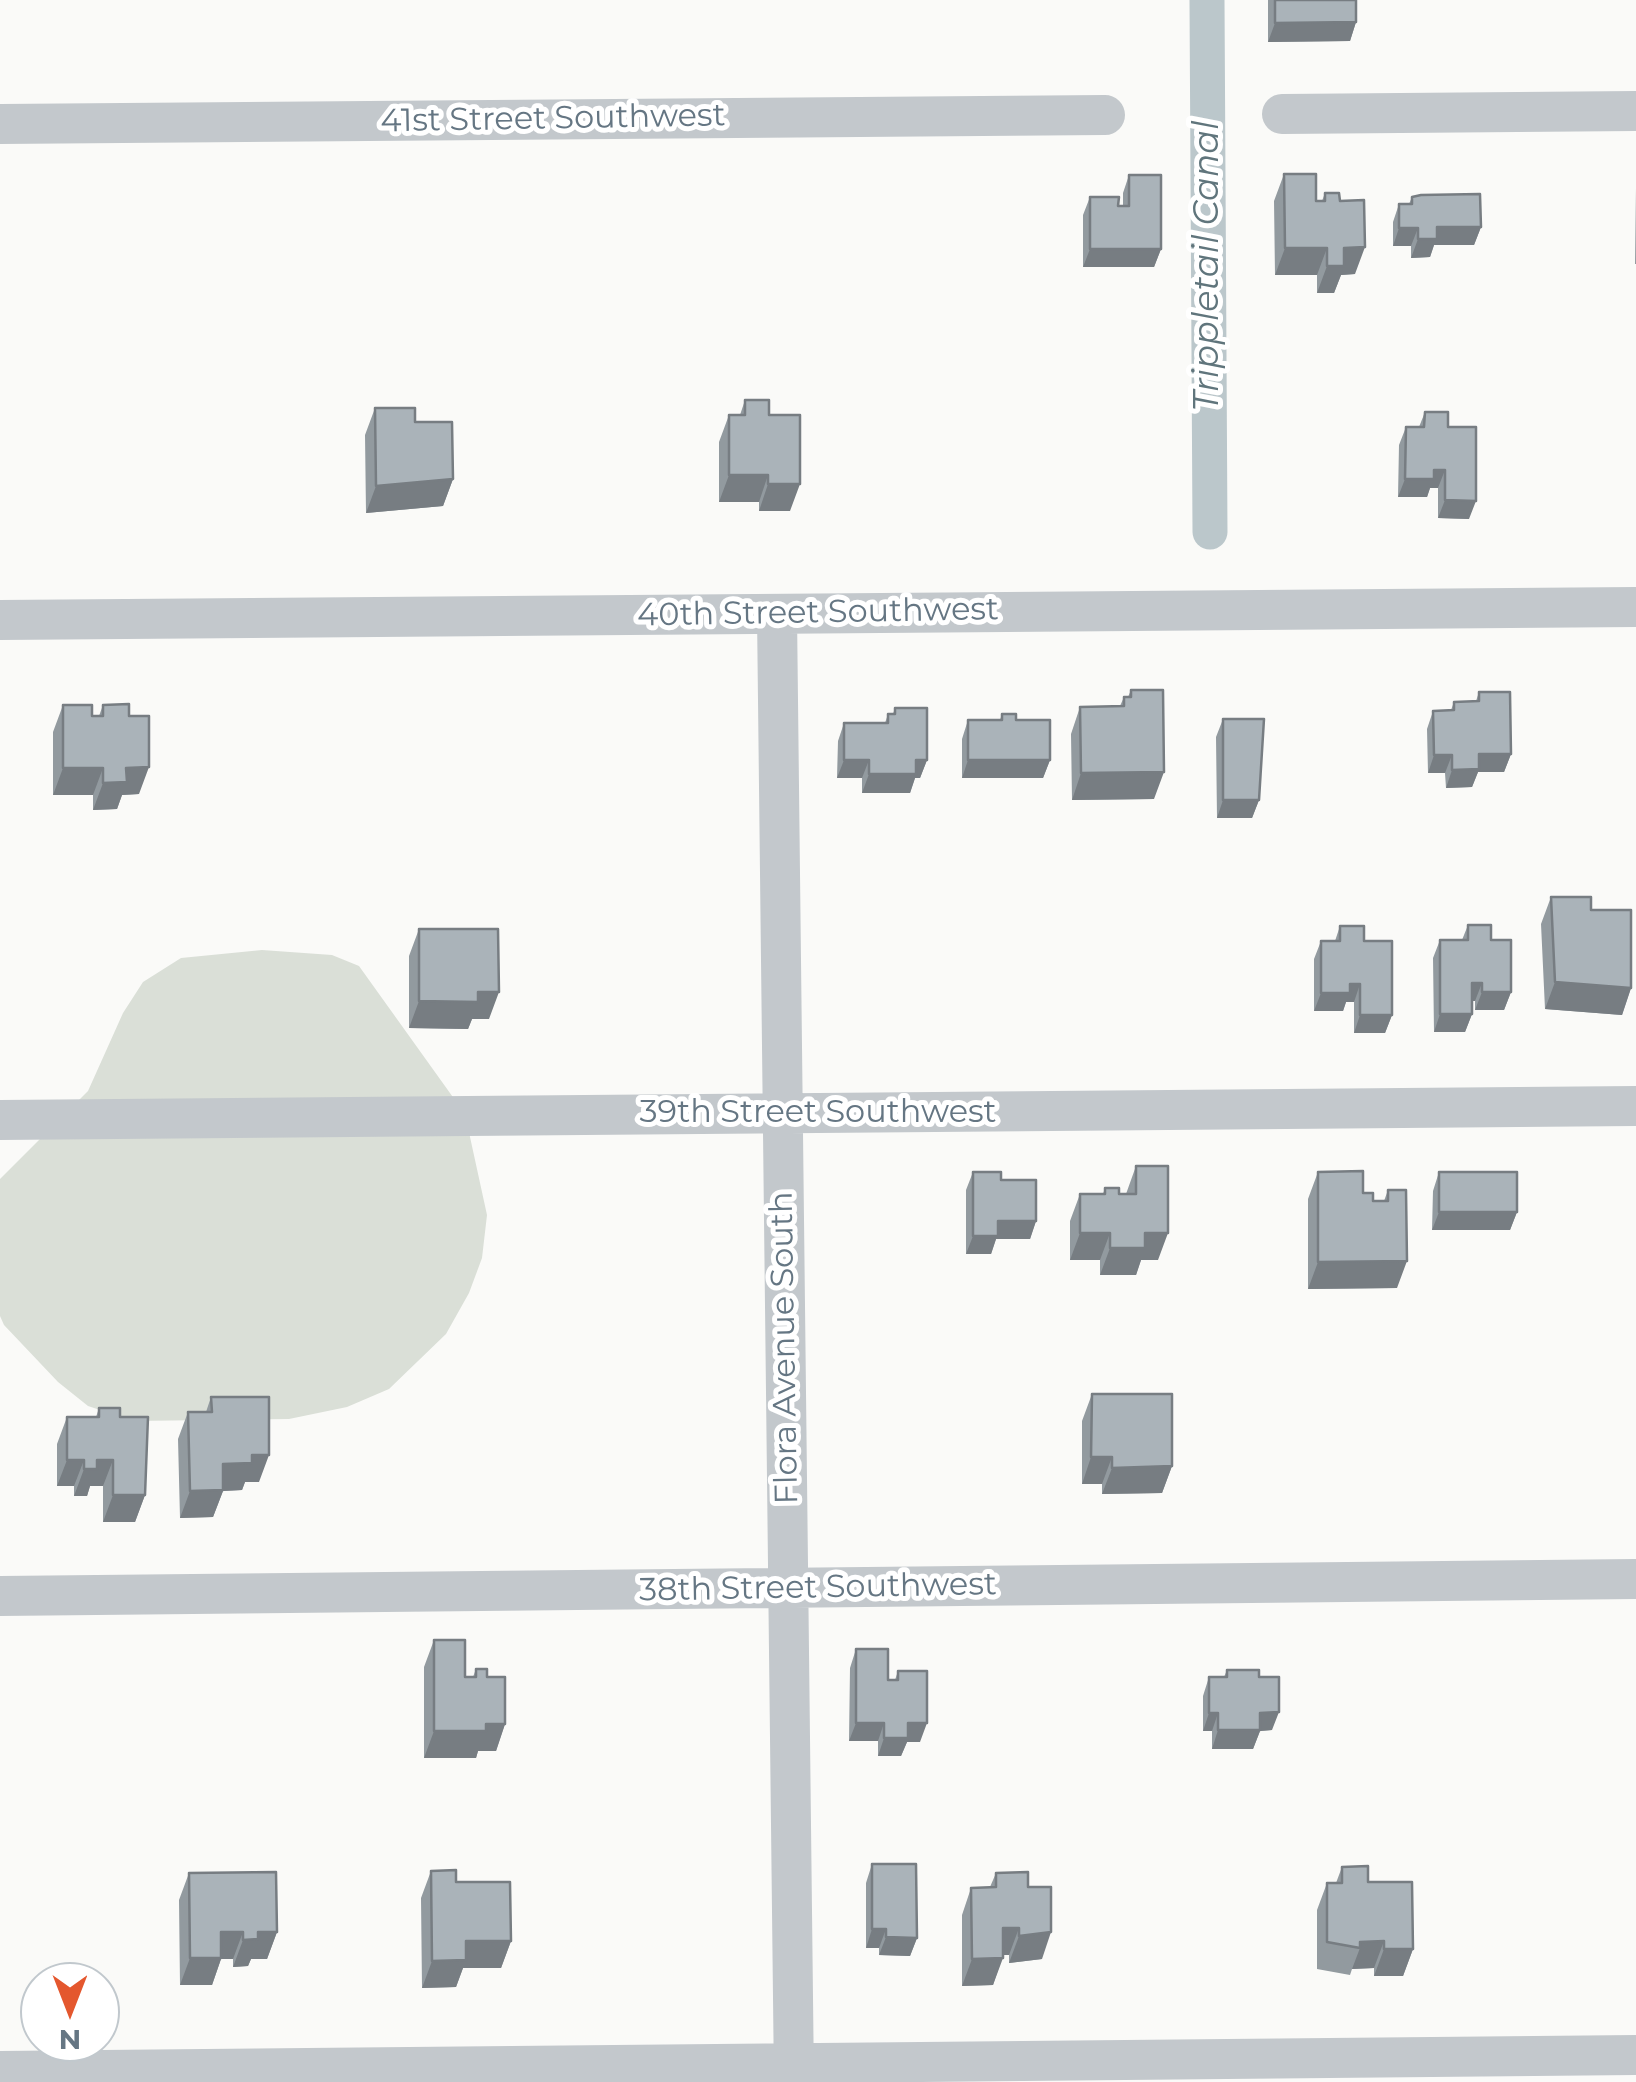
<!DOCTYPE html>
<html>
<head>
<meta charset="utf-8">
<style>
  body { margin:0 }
  #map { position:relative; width:1636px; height:2082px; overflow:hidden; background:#fafaf8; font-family:Montserrat,sans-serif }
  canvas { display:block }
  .north { position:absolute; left:20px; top:1962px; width:100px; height:100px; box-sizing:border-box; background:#fff; border:2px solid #c1c8cd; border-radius:50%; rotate:180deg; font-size:28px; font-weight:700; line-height:40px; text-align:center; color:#657683 }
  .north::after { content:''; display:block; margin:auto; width:35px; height:45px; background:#e4572e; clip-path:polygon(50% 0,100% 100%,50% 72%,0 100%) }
</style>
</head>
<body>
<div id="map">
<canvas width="1636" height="2082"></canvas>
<div class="north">N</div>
</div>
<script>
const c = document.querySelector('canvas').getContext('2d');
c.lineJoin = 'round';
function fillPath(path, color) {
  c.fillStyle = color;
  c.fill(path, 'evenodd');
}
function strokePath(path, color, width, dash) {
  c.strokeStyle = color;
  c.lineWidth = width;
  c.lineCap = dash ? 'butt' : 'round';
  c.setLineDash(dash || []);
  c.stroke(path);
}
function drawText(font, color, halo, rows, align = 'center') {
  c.font = font + ' Montserrat,sans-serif';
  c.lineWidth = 10;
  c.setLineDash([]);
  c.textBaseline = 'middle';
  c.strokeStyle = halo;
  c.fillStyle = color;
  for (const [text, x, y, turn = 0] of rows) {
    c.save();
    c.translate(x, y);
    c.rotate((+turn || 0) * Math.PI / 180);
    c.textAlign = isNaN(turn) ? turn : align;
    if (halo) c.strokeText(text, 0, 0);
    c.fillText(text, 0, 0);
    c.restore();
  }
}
fillPath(new Path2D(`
  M262,950L332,955L359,966L465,1114L487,1215L482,1258L469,1293L446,1334L389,1389L347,1407L289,1419L133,1421L88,1406L58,1382L4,1325L0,1316V1179L88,1091L123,1013L143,982L181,958Z`), '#dadfd7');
strokePath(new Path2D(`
  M1207,0L1210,532`), '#bbc7cb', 35);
strokePath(new Path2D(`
  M1282,114L1636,111
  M0,124L1105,115
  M777,614L794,2082
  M0,620L1636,607
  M0,1120L1636,1106
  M0,1596L1636,1579
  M0,2071L1636,2055`), '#c3c8cc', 40);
fillPath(new Path2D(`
  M1268,0H1356V22L1350,41L1268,42Z
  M1284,174L1316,201H1322L1325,193L1340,201L1355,274L1341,275L1334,293H1317V275H1275L1274,201Z
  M1129,175L1161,249L1154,267H1083V215L1090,197L1123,206V193Z
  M1636,188V264H1635Z
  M1412,197L1481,227L1474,245H1434L1430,257L1411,258V246H1393V222L1399,204H1409Z
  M745,400L769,415L790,511H759V502H719V442L729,415H740Z
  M375,408L415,422L453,479L443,506L366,513L365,435Z
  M1425,412L1448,427L1469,519L1438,518V488H1430L1427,497H1398L1399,445L1406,427H1419Z
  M1131,690L1154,799L1072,800L1071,734L1080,707L1120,706L1124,697H1128Z
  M1479,692L1511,754L1504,772H1478L1472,787L1446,788L1445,773H1428L1427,729L1433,711L1451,710L1454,702L1476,701Z
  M63,705L92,716H99L103,705L129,716L139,794L122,795L117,809L93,810V795H53V732Z
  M895,708L927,760L920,778H915L910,793H862V778H837L838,741L844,723H885L888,714H893Z
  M1002,714L1016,720L1050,760L1043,778H962V739L968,720H1000Z
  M1223,719L1259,800L1252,818H1217L1216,737Z
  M1551,897L1591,910L1631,988L1622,1015L1545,1009L1541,924Z
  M1468,925L1491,940L1511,992L1504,1010H1475V1001H1472V1014L1465,1032H1434L1433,958L1440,940H1462Z
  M1340,926L1364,941L1392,1015L1385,1033H1354V1002H1346L1343,1011H1314V959L1321,941H1335Z
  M419,929L489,1019H472L468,1029L409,1028V956Z
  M1136,1166L1158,1260H1141L1136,1275H1100V1260H1070V1221L1080,1194H1103L1105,1188L1119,1194H1126Z
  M973,1172L1001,1180L1036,1221L1030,1239H996L991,1254H966V1190Z
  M1318,1172L1363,1193L1373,1201H1384L1388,1190L1397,1288L1308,1289V1199Z
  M1439,1172L1517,1212L1510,1230H1432L1433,1191Z
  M1092,1394L1172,1466L1162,1493L1102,1494V1484H1082V1421Z
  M211,1397L259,1482H245L242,1490L223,1491L213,1517L180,1518L178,1439L188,1412H206Z
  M99,1408L120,1417L145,1495L135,1522H103V1486H90L87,1496H74V1486H57V1444L67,1417H96Z
  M434,1640L465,1677H473L476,1669L487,1677L505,1724L496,1751H478L476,1758H424V1667Z
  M856,1649L888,1680H895L898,1671L920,1742H907L901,1756H878V1741H849L850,1668Z
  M1227,1670L1259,1677L1272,1730L1260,1731L1253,1749H1212V1731H1203V1696L1209,1677H1224Z
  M872,1864L917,1938L910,1956L879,1955V1948H866V1883Z
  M1342,1867L1368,1882L1413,1949L1403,1976H1374V1968L1352,1969L1350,1975L1317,1969V1910L1327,1883H1336Z
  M431,1871L456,1882L511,1941L501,1968H463L456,1987L422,1988L421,1898Z
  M189,1873L277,1932L267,1959H251L248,1966L233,1967V1959H221L212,1985H180L179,1900Z
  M996,1873L1028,1887L1042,1959L1009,1963V1955H1003L993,1985L962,1986V1915L971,1888L990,1887Z`), '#929a9f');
fillPath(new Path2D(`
  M1356,22L1350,41L1268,42L1275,23Z
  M1437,227H1481L1474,245H1434L1430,257L1411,258L1418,239Z
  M1399,228H1418L1411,246H1393Z
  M1365,247L1355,274L1341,275L1334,293H1317L1327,266L1344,248Z
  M1285,248H1327L1317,275H1275Z
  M1090,249H1161L1154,267H1083Z
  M1434,470H1445L1438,488H1430L1427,497H1398L1405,479Z
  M729,475H768L759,502H719Z
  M453,479L443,506L366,513L376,486Z
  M768,484H800L790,511H759Z
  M1445,500L1476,501L1469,519L1438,518Z
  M1479,754H1511L1504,772H1478L1472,787L1446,788L1452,770Z
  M1434,755H1452L1445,773H1428Z
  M844,760H869L862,778H837Z
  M916,760H927L920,778H915L910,793H862L869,774Z
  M968,760H1050L1043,778H962Z
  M149,767L139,794L122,795L117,809L93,810L103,783L126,768Z
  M63,768H103L93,795H53Z
  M1164,772L1154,799L1072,800L1081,773Z
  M1223,800H1259L1252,818H1217Z
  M1555,982L1631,988L1622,1015L1545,1009Z
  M1472,983H1482L1475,1001H1465Z
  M1350,984H1360L1354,1002H1346L1343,1011H1314L1321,993Z
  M478,992H499L489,1019H472L468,1029L409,1028L419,1001Z
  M1482,992H1511L1504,1010H1475Z
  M1440,1014H1472L1465,1032H1434Z
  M1360,1015H1392L1385,1033H1354Z
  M1439,1212H1517L1510,1230H1432Z
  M998,1221H1036L1030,1239H996L991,1254H966L973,1236Z
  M1080,1233H1110L1100,1260H1070Z
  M1145,1233H1168L1158,1260H1141L1136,1275H1100L1110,1248Z
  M1407,1261L1397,1288L1308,1289L1318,1262Z
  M252,1455H269L259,1482H245L242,1490L223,1491L213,1517L180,1518L190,1491L223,1464Z
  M1091,1457H1112L1102,1484H1082Z
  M67,1460H84L74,1486H57Z
  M97,1460H113L103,1486H90L87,1496H74L84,1469Z
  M1172,1466L1162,1493L1102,1494L1112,1468Z
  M113,1495H145L135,1522H103Z
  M1279,1712L1272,1730L1260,1731L1253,1749H1212L1218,1730L1260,1713Z
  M1209,1713H1218L1212,1731H1203Z
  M856,1723H884L878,1741H849Z
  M908,1723H927L920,1742H907L901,1756H878L884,1738Z
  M486,1724H505L496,1751H478L476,1758H424L434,1731Z
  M1003,1928H1019L1009,1955H993Z
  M872,1929H886L879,1948H866Z
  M221,1932H243L233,1959H221L212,1985H180L190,1958Z
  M258,1932H277L267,1959H251L248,1966L233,1967L243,1940Z
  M1051,1932L1042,1959L1009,1963L1019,1936Z
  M886,1937L917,1938L910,1956L879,1955Z
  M466,1941H511L501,1968H463L456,1987L422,1988L432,1961Z
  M1384,1941L1374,1968L1352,1969L1360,1948V1942Z
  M1384,1949H1413L1403,1976H1374Z
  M1003,1958L993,1985L962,1986L972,1959Z`), '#777d82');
const building = new Path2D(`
  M1275,0H1356V22L1275,23Z
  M1284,174H1316V201H1325V193H1339L1340,201L1364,200L1365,247L1344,248V266H1327V248H1285Z
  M1129,175H1161V249H1090V197H1119L1118,206H1129Z
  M1480,194L1481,227H1437V239H1418V228H1399V204H1412V197L1421,195Z
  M745,400H769V415H800V484H768V475H729V415H745Z
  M375,408H415V422H452L453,479L376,486Z
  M1425,412H1448V427H1476V501L1445,500V470H1434V479H1405L1406,427H1424Z
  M1131,690H1163L1164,772L1081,773L1080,707L1124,706V697H1131Z
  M1479,692H1510L1511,754H1479V769L1452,770V755H1434L1433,711L1454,710V702L1479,701Z
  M129,704V716H149V767L126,768L127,782L103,783V768H63V705H92V716H103V705Z
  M895,708H927V760H916V774H869V760H844V723H888V714H895Z
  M1002,714H1016V720H1050V760H968V720H1002Z
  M1223,719H1264L1259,800H1223Z
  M1551,897H1591V910H1631V988L1555,982Z
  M1468,925H1491V940H1511V992H1482V983H1472V1014H1440V940H1468Z
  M1340,926H1364V941H1392V1015H1360V984H1350V993H1321V941H1340Z
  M419,929H498L499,992H478V1002L419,1001Z
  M1136,1166H1168V1233H1145V1248H1110V1233H1080V1194H1105V1188H1119V1194H1136Z
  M1363,1171V1193H1373V1201H1388V1190H1406L1407,1261L1318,1262V1172Z
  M973,1172H1001V1180H1036V1221H998V1236H973Z
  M1439,1172H1517V1212H1439Z
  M1092,1394H1172V1466L1112,1468V1457H1091Z
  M211,1397H269V1455H252V1463L223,1464V1490L190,1491L188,1412H212Z
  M99,1408H120V1417H148L145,1495H113V1460H97V1469H84V1460H67V1417H99Z
  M434,1640H465V1677H476V1669H487V1677H505V1724H486V1731H434Z
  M856,1649H888V1680H898V1671H927V1723H908V1738H884V1723H856Z
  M1227,1670H1259V1677H1279V1712L1260,1713V1730H1218V1713H1209V1677H1227Z
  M872,1864H916L917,1938L886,1937V1929H872Z
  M1368,1866V1882H1412L1413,1949H1384V1941L1360,1942V1948L1327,1942V1883H1342V1867Z
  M456,1870V1882H510L511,1941H466V1960L432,1961L431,1871Z
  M276,1872L277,1932H258V1939L243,1940V1932H221V1958H190L189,1873Z
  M1028,1872V1887H1051V1932L1019,1936V1928H1003V1958L972,1959L971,1888L996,1887V1873Z`);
fillPath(building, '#aab3b9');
strokePath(building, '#777d82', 2.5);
drawText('32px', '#657683', '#fff', [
  ["41st Street Southwest",553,119,-1],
  ["40th Street Southwest",818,613,-1],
  ["39th Street Southwest",818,1113],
  ["Flora Avenue South",785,1348,-91],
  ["38th Street Southwest",818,1588,-1]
]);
drawText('italic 35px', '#60757c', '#fff', [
  ["Trippletail Canal",1208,266,-90]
]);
</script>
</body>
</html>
